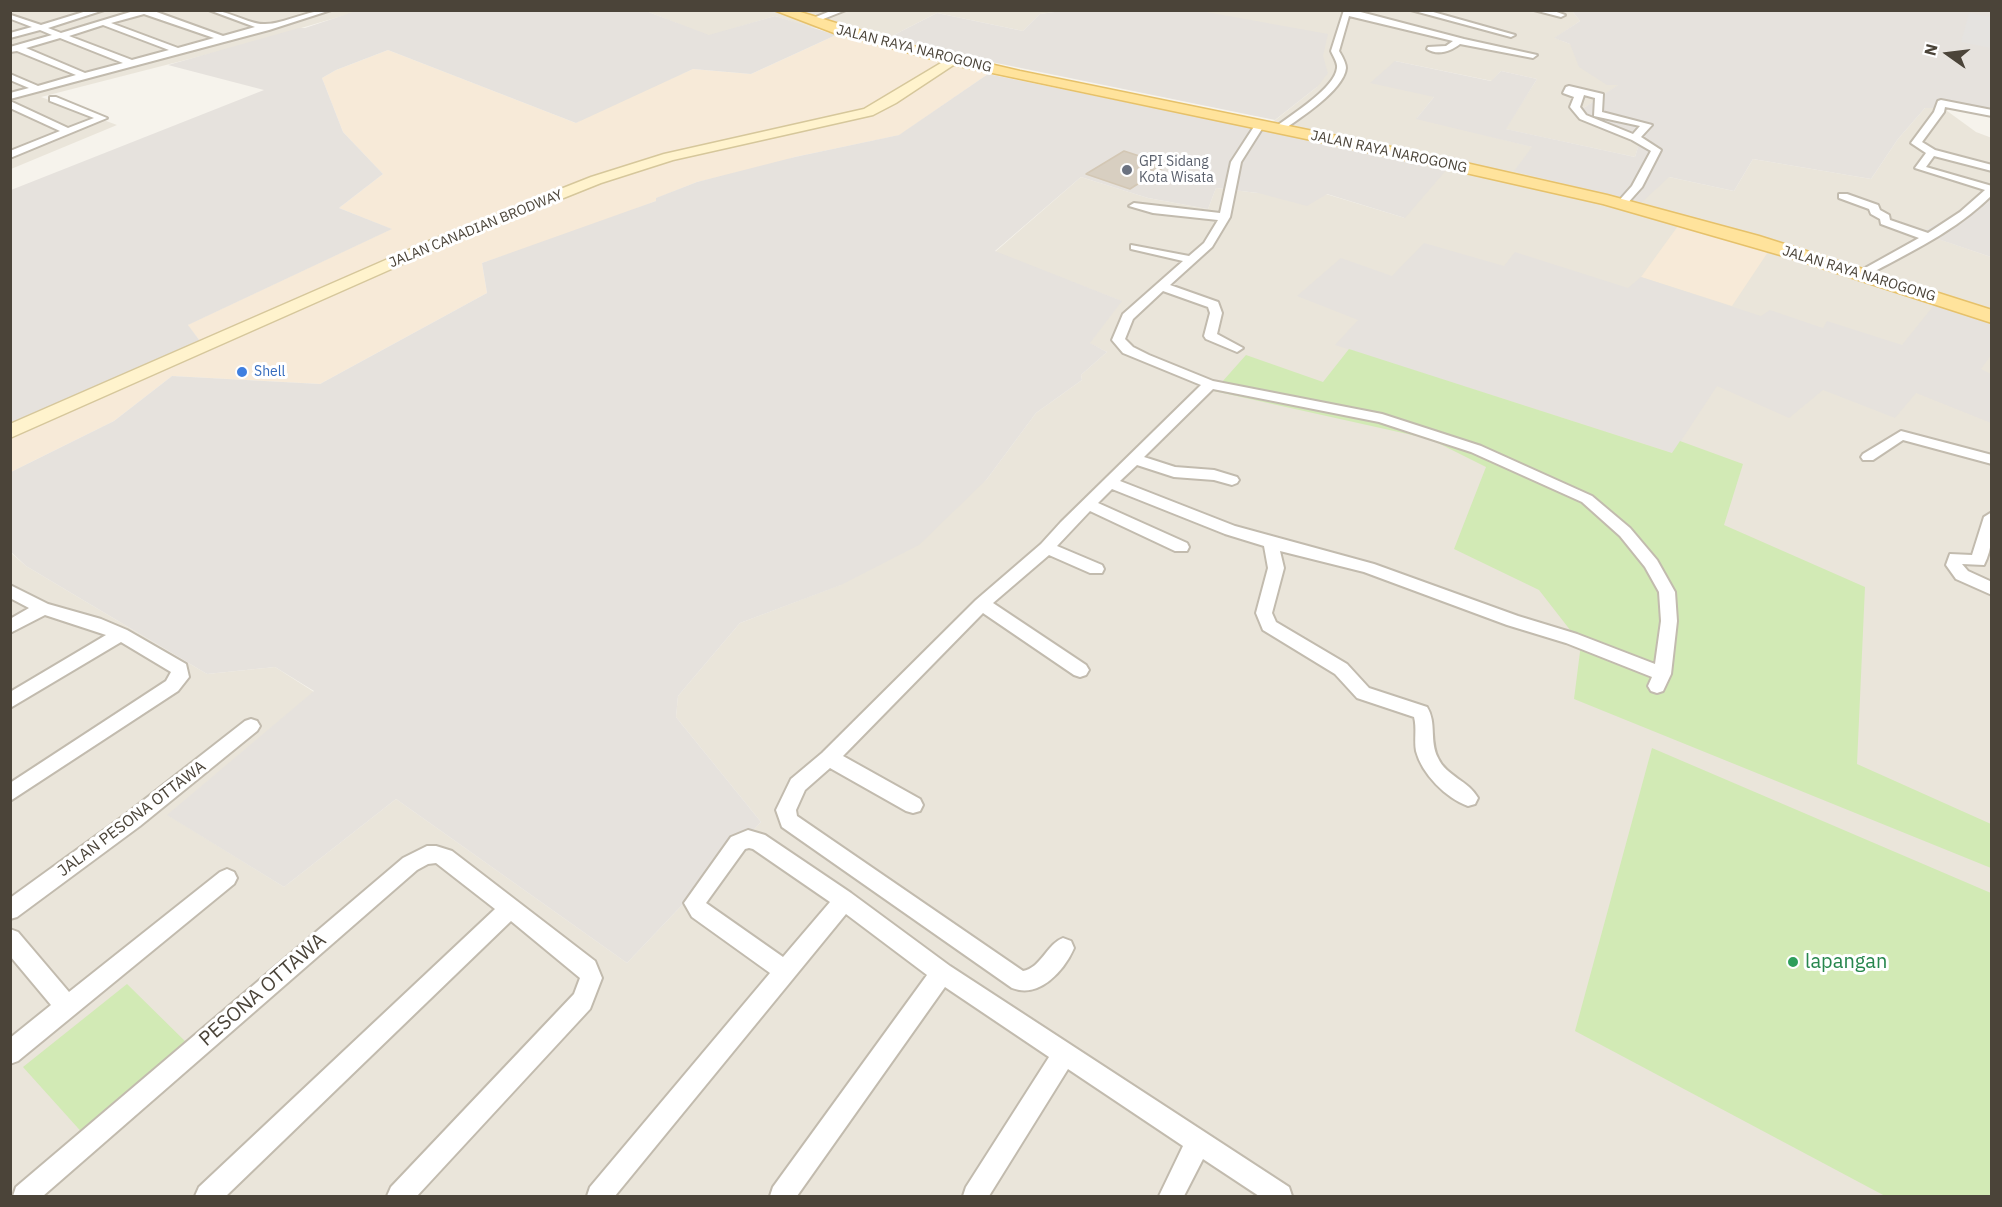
<!DOCTYPE html>
<html>
<head>
<meta charset="utf-8">
<style>
  body { margin:0 }
  #map { position:relative; width:2002px; height:1207px; overflow:hidden; background:#f6f3ec; font-family:"IBM Plex Sans",sans-serif }
  canvas { display:block }
  .frame { position:absolute; inset:0; border:12px solid #4b4439; pointer-events:none }
  .north { position:absolute; left:1918px; top:24px; width:60px; height:60px; -webkit-text-stroke:4px #fff; paint-order:stroke; rotate:284deg; font-size:16px; font-weight:700; line-height:24px; text-align:center; color:#4b4439 }
  .north::after { content:''; display:block; margin:auto; width:21px; height:27px; background:#4b4439; clip-path:polygon(50% 0,100% 100%,50% 72%,0 100%) }
</style>
</head>
<body>
<div id="map">
<canvas width="2002" height="1207"></canvas>
<div class="frame"></div>
<div class="north">N</div>
</div>
<script>
const c = document.querySelector('canvas').getContext('2d');
c.lineJoin = 'round';
function fillPath(path, color) {
  c.fillStyle = color;
  c.fill(path, 'evenodd');
}
function strokePath(path, color, width, dash) {
  c.strokeStyle = color;
  c.lineWidth = width;
  c.lineCap = dash ? 'butt' : 'round';
  c.setLineDash(dash || []);
  c.stroke(path);
}
function drawText(font, color, halo, rows, align = 'center') {
  c.font = font + ' "IBM Plex Sans",sans-serif';
  c.lineWidth = 6;
  c.setLineDash([]);
  c.textBaseline = 'middle';
  c.strokeStyle = halo;
  c.fillStyle = color;
  for (const [text, x, y, turn = 0] of rows) {
    c.save();
    c.translate(x, y);
    c.rotate((+turn || 0) * Math.PI / 180);
    c.textAlign = isNaN(turn) ? turn : align;
    if (halo) c.strokeText(text, 0, 0);
    c.fillText(text, 0, 0);
    c.restore();
  }
}
fillPath(new Path2D(`
  M11,11H359L240,46L41,97L117,125L11,169Z
  M646,11H1062L1040,14L1023,31L937,13L884,40L804,26L775,16L709,36Z
  M1201,11H1572L1580,21L1555,38L1570,44L1619,85L1576,113L1641,138L1635,157L1505,129L1537,79L1501,71L1492,81L1395,61L1434,97L1417,118L1533,147L1515,171L1669,177L1734,191L1753,159L1871,179L1898,139L1925,108H1943L1976,132L1992,138L1991,184L1976,203L1921,233L1991,257V1196H11L10,552L26,566L207,674L275,667L314,692L168,815L284,887L396,799L627,963L761,822L676,717L678,696L740,623L840,585L987,479L1036,413L1082,380L1081,375L1107,352L1089,343L1121,301L995,252L1081,177L1148,198L1208,209L1216,188L1258,193L1326,194L1405,218L1264,129L1317,87Z`), '#eae5da');
fillPath(new Path2D(`
  M836,35L988,74L900,135L795,157L766,167L697,182L657,198L656,201L573,233L482,263L487,293L320,384L172,376L114,421L11,472V427L200,341L187,325L391,229L339,208L383,174L343,132L322,78L336,70L388,50L576,123L599,110L693,69L751,74Z
  M1678,226L1768,252L1732,306L1641,277Z`), '#f7ead8');
fillPath(new Path2D(`
  M359,10L646,11L709,35L775,16L836,35L751,74L693,69L576,123L388,50L336,70L322,78L343,132L383,174L339,208L392,229L188,325L200,341L11,427V190L264,90L168,65L299,28H305Z
  M1062,11H1201L1328,34L1323,56L1328,73L1317,87L1275,120L884,40L937,13L1023,31L1040,14Z
  M1572,11H1991V116L1943,108H1925L1898,139L1871,179L1753,159L1734,191L1669,177L1641,203L1514,171L1532,147L1416,119L1434,97L1370,83L1395,61L1491,81L1501,71L1537,79L1506,129L1635,157L1641,137L1576,113L1618,85H1607L1579,67L1570,44L1554,38L1580,21Z
  M988,74L1448,168L1405,218L1327,194L1307,206L1258,193L1216,188L1208,209L1148,198L1081,177L995,251L1122,301L1090,343L1107,352L1081,375L1082,380L1036,413L987,479L919,545L841,585L740,623L678,696L676,717L761,822L627,963L396,799L284,887L167,815L314,691L275,667L207,674L26,566L11,552V472L114,421L172,376L320,384L487,293L482,263L656,201V198L697,182L795,157L899,135Z
  M1991,184V257L1920,233L1976,203Z
  M1424,243L1504,266L1515,252L1628,288L1641,277L1761,316L1770,310L1823,328L1827,321L1902,345L1935,304L1991,324V355L1981,369L1991,374V423L1916,393L1895,418L1823,390L1789,418L1717,386L1673,453L1335,345L1358,320L1297,296L1341,258L1392,276Z`), '#e6e2dd');
fillPath(new Path2D(`
  M1349,349L1672,453L1680,441L1743,464L1724,525L1865,587L1857,764L1991,824V868L1574,699L1581,644L1539,590L1454,549L1486,467L1430,439L1214,391L1246,355L1323,382Z
  M1652,748L1991,893V1196H1885L1575,1031Z
  M127,984L191,1047L86,1137L23,1067Z`), '#d2eab5');
fillPath(new Path2D(`
  M1969,13L1991,17V48L1961,42Z`), '#e5e3e0');
const building = new Path2D(`
  M1124,151L1167,165L1130,189L1086,174Z`);
fillPath(building, '#d8cfc1');
strokePath(building, '#d3c7b4', 1.5);
const street = new Path2D(`
  M90,10H104L48,28L61,33L137,10H151L223,36L255,27L209,10C229,10 249,25 265,24C285,24 306,10 331,10L269,30L10,99V93L29,88L10,80V74L38,86L76,75L17,51L10,52V47L52,35L40,30L10,38V33L32,27L11,19V15L41,25ZM144,14L214,38L178,48L111,23ZM103,25L169,50L132,60L69,36ZM60,38L123,63L85,73L26,48Z
  M833,10H846L813,23L806,21Z
  M1344,10H1353L1464,39L1537,55L1533,58L1460,44C1451,51 1438,56 1427,49L1428,47L1446,46L1453,41L1349,16L1339,51C1342,56 1346,63 1346,68C1344,90 1300,118 1283,130H1277V126C1292,114 1335,88 1337,68C1338,63 1333,56 1331,51Z
  M1411,10H1426L1515,35L1511,37Z
  M1534,10H1551L1565,15L1561,17Z
  M1569,86L1603,94L1602,112L1652,125L1641,137L1661,150L1642,187L1625,206L1621,207L1616,204L1632,186L1651,151L1632,140L1580,119L1570,107L1574,97L1563,93L1566,87ZM1584,95L1595,98L1594,116L1640,126L1633,134L1586,115L1580,107Z
  M50,97H56L107,118L10,158V151L60,131L10,108V101L68,128L94,118L50,101Z
  M1941,100L1992,110V116L1945,107L1944,112L1922,142L1935,150L1992,165V171L1934,156L1926,167L1992,186V195C1956,231 1910,252 1866,276H1858V272L1919,238L1881,224L1880,219L1871,214L1869,209L1839,198V194H1847L1878,205L1880,210L1889,215L1890,220L1928,233L1960,212L1985,190L1915,168L1926,153L1911,143L1934,112L1938,101Z
  M1257,122L1265,124L1241,162L1230,217L1212,247L1170,285L1218,302L1222,313L1217,334L1243,348L1237,352L1206,339L1204,336L1210,313L1208,307L1163,291L1133,319L1125,339L1133,347L1149,355L1213,381L1382,414L1481,446L1592,496L1630,528L1657,560L1675,592L1677,621L1671,674L1663,691L1657,693L1651,691L1648,686L1652,677L1566,643L1507,625L1364,572L1280,551L1284,568L1272,613L1276,622L1347,664L1369,688L1427,707C1437,723 1429,741 1438,758C1446,776 1469,781 1478,798L1475,804L1468,806C1446,798 1422,774 1416,751C1414,740 1417,728 1414,717L1357,698L1335,674L1263,630L1256,613L1268,568L1264,546L1225,534L1112,489L1098,503L1187,543L1189,547L1187,551H1175L1090,511L1057,546L1102,565L1104,569L1102,573H1090L1049,555L993,603L1086,665L1089,670L1086,675L1080,677L1074,675L983,613L843,756L920,799L923,805L920,811L913,813L906,811L830,768L805,790L796,810L797,816L1023,971C1041,968 1047,944 1063,938L1071,941L1074,948C1064,971 1039,999 1012,988L782,827L776,810L791,779L822,753L976,600L1041,544L1061,522L1201,385L1123,353L1112,340L1123,314L1183,261L1131,249V245L1189,256L1204,243L1218,220L1153,213L1129,206L1134,203L1220,213L1231,162ZM1213,389L1379,422L1471,452L1582,502L1620,536L1645,567L1659,592L1661,621L1655,664L1577,634L1518,616L1374,564L1235,526L1120,481L1137,465L1174,477L1214,480L1232,485L1237,483L1239,480L1237,477L1214,470L1175,467L1144,457Z
  M1901,431L1992,455V464L1903,440L1873,460H1863L1861,457L1863,454Z
  M1992,512C1992,530 1993,548 1984,565L1962,564L1968,571L1992,582V595L1956,579L1946,565L1950,554L1972,555L1984,517Z
  M10,585L48,604L101,619L127,630L186,664L189,677L178,691L10,801V783L166,681L171,672L121,642L10,708V692L106,635L45,615L10,633V619L29,608L10,598Z
  M251,719L257,721L260,726L257,731L140,826L17,917L10,919V898L126,814L245,721Z
  M748,830L765,835L851,893L950,966L1289,1187L1292,1196H1259L1203,1159L1184,1196H1159L1183,1146L1068,1069L989,1196H963L966,1187L1049,1057L945,987L797,1196H770L773,1187L927,975L846,914L615,1196H587L590,1187L770,973L692,917L684,903L731,837ZM749,848L753,849L830,902L783,957L706,903L745,849Z
  M427,846H436L452,851L595,961L602,978L590,1009L417,1196H387L391,1187L574,994L580,978L511,921L226,1196H195L199,1187L495,909L436,863L428,864L417,870L43,1196H13L16,1187L403,858Z
  M227,869L234,872L237,878L234,884L18,1061L10,1064V1038L51,1005L10,956V929L18,932L69,992L220,872Z`);
const secondary = new Path2D(`
  M951,57L957,61L955,64L896,103L873,115L673,160L601,183L441,247L10,438V424L429,241L591,177L664,154L864,109Z`);
const primary = new Path2D(`
  M774,10H794L904,44L1020,71L1435,156L1607,195L1759,236L1992,310V323L1794,259L1603,204L1435,166L959,66L834,33Z`);
strokePath(street, '#c2bbae', 4);
strokePath(secondary, '#d6c79b', 3);
strokePath(primary, '#e6c16a', 3);
fillPath(street, '#fff');
fillPath(secondary, '#fff3cd');
fillPath(primary, '#ffe39c');
for (const [x, y, r, color] of [
  [1127,170,6,"#6b7280"],
  [242,372,6,"#3f7fe0"],
  [1793,962,6,"#2e9e5b"]
]) {
  const dot = new Path2D();
  dot.arc(x, y, r, 0, 2 * Math.PI);
  c.fillStyle = color;
  c.fill(dot);
  strokePath(dot, '#fff', 2);
}
drawText('14px', '#4b4439', '#fff', [
  ["JALAN RAYA NAROGONG",914,49,14],
  ["JALAN RAYA NAROGONG",1389,152,12],
  ["JALAN CANADIAN BRODWAY",476,229,-22],
  ["JALAN RAYA NAROGONG",1859,274,17]
]);
drawText('14px', '#5b616d', '#fff', [
  ["GPI Sidang",1139,162],
  ["Kota Wisata",1139,178]
], 'left');
drawText('14px', '#366cbe', '#fff', [
  ["Shell",254,372]
], 'left');
drawText('16px', '#4b4439', '#fff', [
  ["JALAN PESONA OTTAWA",132,819,-37]
]);
drawText('20px', '#27864d', '#fff', [
  ["lapangan",1805,962]
], 'left');
drawText('20px', '#4b4439', '#fff', [
  ["PESONA OTTAWA",263,990,-41]
]);
</script>
</body>
</html>
